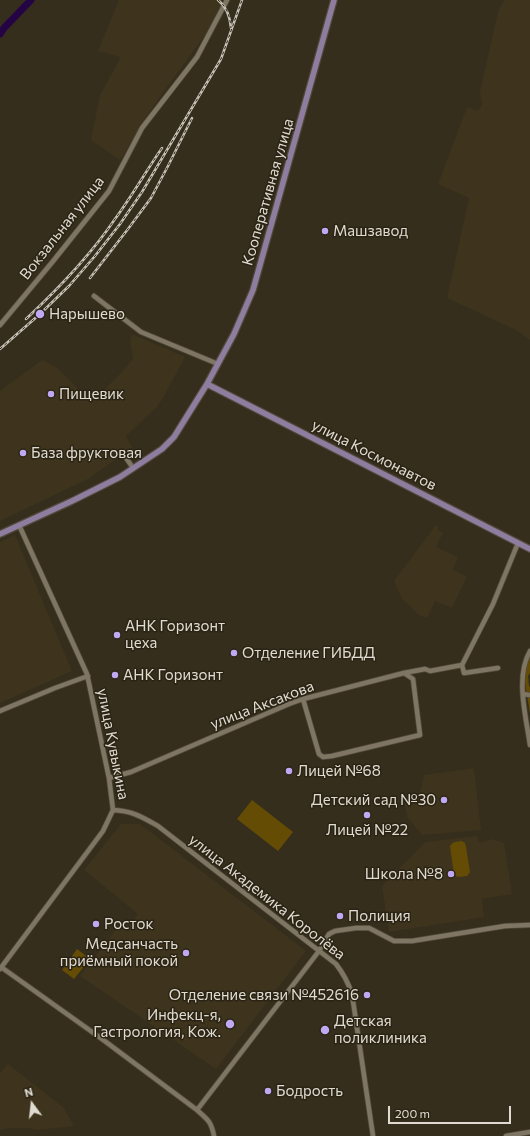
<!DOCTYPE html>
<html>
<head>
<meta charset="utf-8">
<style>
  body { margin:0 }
  #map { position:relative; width:530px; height:1136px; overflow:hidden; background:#352e1d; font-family:Commissioner,sans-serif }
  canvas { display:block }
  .north { position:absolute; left:12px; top:1084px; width:40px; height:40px; -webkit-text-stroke:3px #2b2414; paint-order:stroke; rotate:345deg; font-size:11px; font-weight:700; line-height:16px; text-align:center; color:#e0dbd1 }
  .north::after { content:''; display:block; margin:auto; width:14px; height:18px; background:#e0dbd1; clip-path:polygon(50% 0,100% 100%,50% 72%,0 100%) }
  .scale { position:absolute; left:388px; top:1106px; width:123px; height:18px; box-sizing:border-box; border:2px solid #e0dbd1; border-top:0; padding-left:5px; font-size:12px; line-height:14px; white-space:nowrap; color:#e0dbd1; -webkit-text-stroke:3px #2b2414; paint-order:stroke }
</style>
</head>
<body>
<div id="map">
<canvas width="530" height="1136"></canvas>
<div class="north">N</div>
<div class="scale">200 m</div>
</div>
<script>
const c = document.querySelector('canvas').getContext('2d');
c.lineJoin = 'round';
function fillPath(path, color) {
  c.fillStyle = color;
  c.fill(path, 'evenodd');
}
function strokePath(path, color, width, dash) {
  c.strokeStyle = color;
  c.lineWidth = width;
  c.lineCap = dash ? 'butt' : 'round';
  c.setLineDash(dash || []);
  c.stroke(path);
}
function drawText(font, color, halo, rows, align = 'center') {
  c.font = font + ' Commissioner,sans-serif';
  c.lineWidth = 3;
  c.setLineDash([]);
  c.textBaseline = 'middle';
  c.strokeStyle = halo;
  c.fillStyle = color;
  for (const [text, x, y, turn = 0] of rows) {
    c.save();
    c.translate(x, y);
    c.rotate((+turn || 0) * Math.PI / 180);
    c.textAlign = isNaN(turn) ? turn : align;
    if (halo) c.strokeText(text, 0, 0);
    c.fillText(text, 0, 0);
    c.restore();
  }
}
fillPath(new Path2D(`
  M119,0H224L205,35L157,101L120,160L91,140L100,95L121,57L98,51Z
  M504,0H530V340L516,330L447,298L469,198L438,184L467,107L478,111L482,105L480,92L498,12Z
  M132,334L185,357L163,398L157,407L126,436L132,447L90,478L0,521V391L42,360L56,367L92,402L120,374L133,359L130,341Z
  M436,525L439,527L438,530L443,533L436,547L458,557L453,570L467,577L452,608L435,601L428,617H425L419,615L402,599L394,581Z
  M15,535L72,671L0,703V542Z
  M474,768L481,830L422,835L408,818L404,802L419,797L424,775Z
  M121,824H140L306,951L216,1069L80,976L121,923L127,929L138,914L84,870Z
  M477,836L479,843L492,839L504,843L512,894L482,899L484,917L389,932L382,886L425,842Z
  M8,1064L64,1108L74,1126L38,1130L27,1128H11L0,1130V1073Z`), '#3e331c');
fillPath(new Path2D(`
  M530,654V673L528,676L529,686L530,687V713L524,677L525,669Z
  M252,800L293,832L278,851L237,819Z
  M462,841L465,843L466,847L470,872L467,876L458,877L454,875L450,846C453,841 457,842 462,841Z
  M77,949L90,959L74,979L62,970Z`), '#654c05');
strokePath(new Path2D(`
  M0,34L4,28L31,0`), '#250446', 7);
const minor = new Path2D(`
  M94,296L141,332L218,364
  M0,325L54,260L109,191L142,128L197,57L227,0
  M122,452L133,468
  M530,651C515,677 526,716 530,745
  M462,665L464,673L498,668
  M523,694L530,695
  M303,699L319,754L323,757L332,756L420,735L413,679L404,673
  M0,711L55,688L88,676
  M109,778L131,772L289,704L303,699L404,673L425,669L430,671L462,665L493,604L518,543
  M113,810C133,811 142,817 158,826L336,964C343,973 348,982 352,994L373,1136
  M1,967L102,1039L197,1110C208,1120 211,1121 214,1136
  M0,969L103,831L113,810L109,778L87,674L19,525
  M197,1110L319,951L329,934L335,931L356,928H369L394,941H412L505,926L530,925
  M506,1136L530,1132`);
const major = new Path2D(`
  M207,384L530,549
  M0,534L72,501L120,477L162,449L174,437L207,384L234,334L253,290L334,0`);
strokePath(minor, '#50493b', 6);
strokePath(major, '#50493b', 8);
strokePath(minor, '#7e7563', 4.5);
strokePath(major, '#8e7d9e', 5.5);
const rail = new Path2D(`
  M218,0C227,7 230,16 231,28
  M90,278L128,229L151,198L168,166L192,118
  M26,319C58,289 90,256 115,219C132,196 146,171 162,148
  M0,349L40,314L69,286L95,256L120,224L142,192L221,59L242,0`);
strokePath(rail, '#c7c2b7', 2.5);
strokePath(rail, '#2b2414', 1, [3]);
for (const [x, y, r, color] of [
  [325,231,4,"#c1a8f3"],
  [40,314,5,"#c1a8f3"],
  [51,394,4,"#c1a8f3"],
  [23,453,4,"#c1a8f3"],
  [117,635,4,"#c1a8f3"],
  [234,653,4,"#c1a8f3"],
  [115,675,4,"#c1a8f3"],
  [289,771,4,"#c1a8f3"],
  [444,800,4,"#c1a8f3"],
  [367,815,4,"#c1a8f3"],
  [451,874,4,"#c1a8f3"],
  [340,916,4,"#c1a8f3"],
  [96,924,4,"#c1a8f3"],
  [186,953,4,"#c1a8f3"],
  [367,995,4,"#c1a8f3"],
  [230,1024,5,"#c1a8f3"],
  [325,1030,5,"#c1a8f3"],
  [268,1091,4,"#c1a8f3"]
]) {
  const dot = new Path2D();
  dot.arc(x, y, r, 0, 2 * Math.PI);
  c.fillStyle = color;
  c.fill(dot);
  strokePath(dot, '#2b2414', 1.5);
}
drawText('15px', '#e0dbd1', '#2b2414', [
  ["Кооперативная улица",268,192,-74],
  ["Вокзальная улица",62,228,-52],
  ["улица Космонавтов",374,455,27],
  ["улица Аксакова",262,705,-21],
  ["улица Кувыкина",113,744,79],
  ["улица Академика Королёва",267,897,38]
]);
drawText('15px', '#e0dbd1', '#2b2414', [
  ["Машзавод",333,231],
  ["Нарышево",49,314],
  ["Пищевик",59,394],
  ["База фруктовая",31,453],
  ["АНК Горизонт",125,626],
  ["цеха",125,643],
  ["Отделение ГИБДД",242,653],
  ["АНК Горизонт",123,675],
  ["Лицей №68",297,771],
  ["Детский сад №30",436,800,"right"],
  ["Лицей №22",367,830,"center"],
  ["Школа №8",443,874,"right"],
  ["Полиция",348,916],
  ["Росток",104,924],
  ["Медсанчасть",178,944,"right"],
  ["приёмный покой",178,961,"right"],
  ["Отделение связи №452616",359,995,"right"],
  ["Инфекц-я,",221,1015,"right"],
  ["Гастрология, Кож.",221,1032,"right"],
  ["Детская",334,1021],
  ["поликлиника",334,1038],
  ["Бодрость",276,1091]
], 'left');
</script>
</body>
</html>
